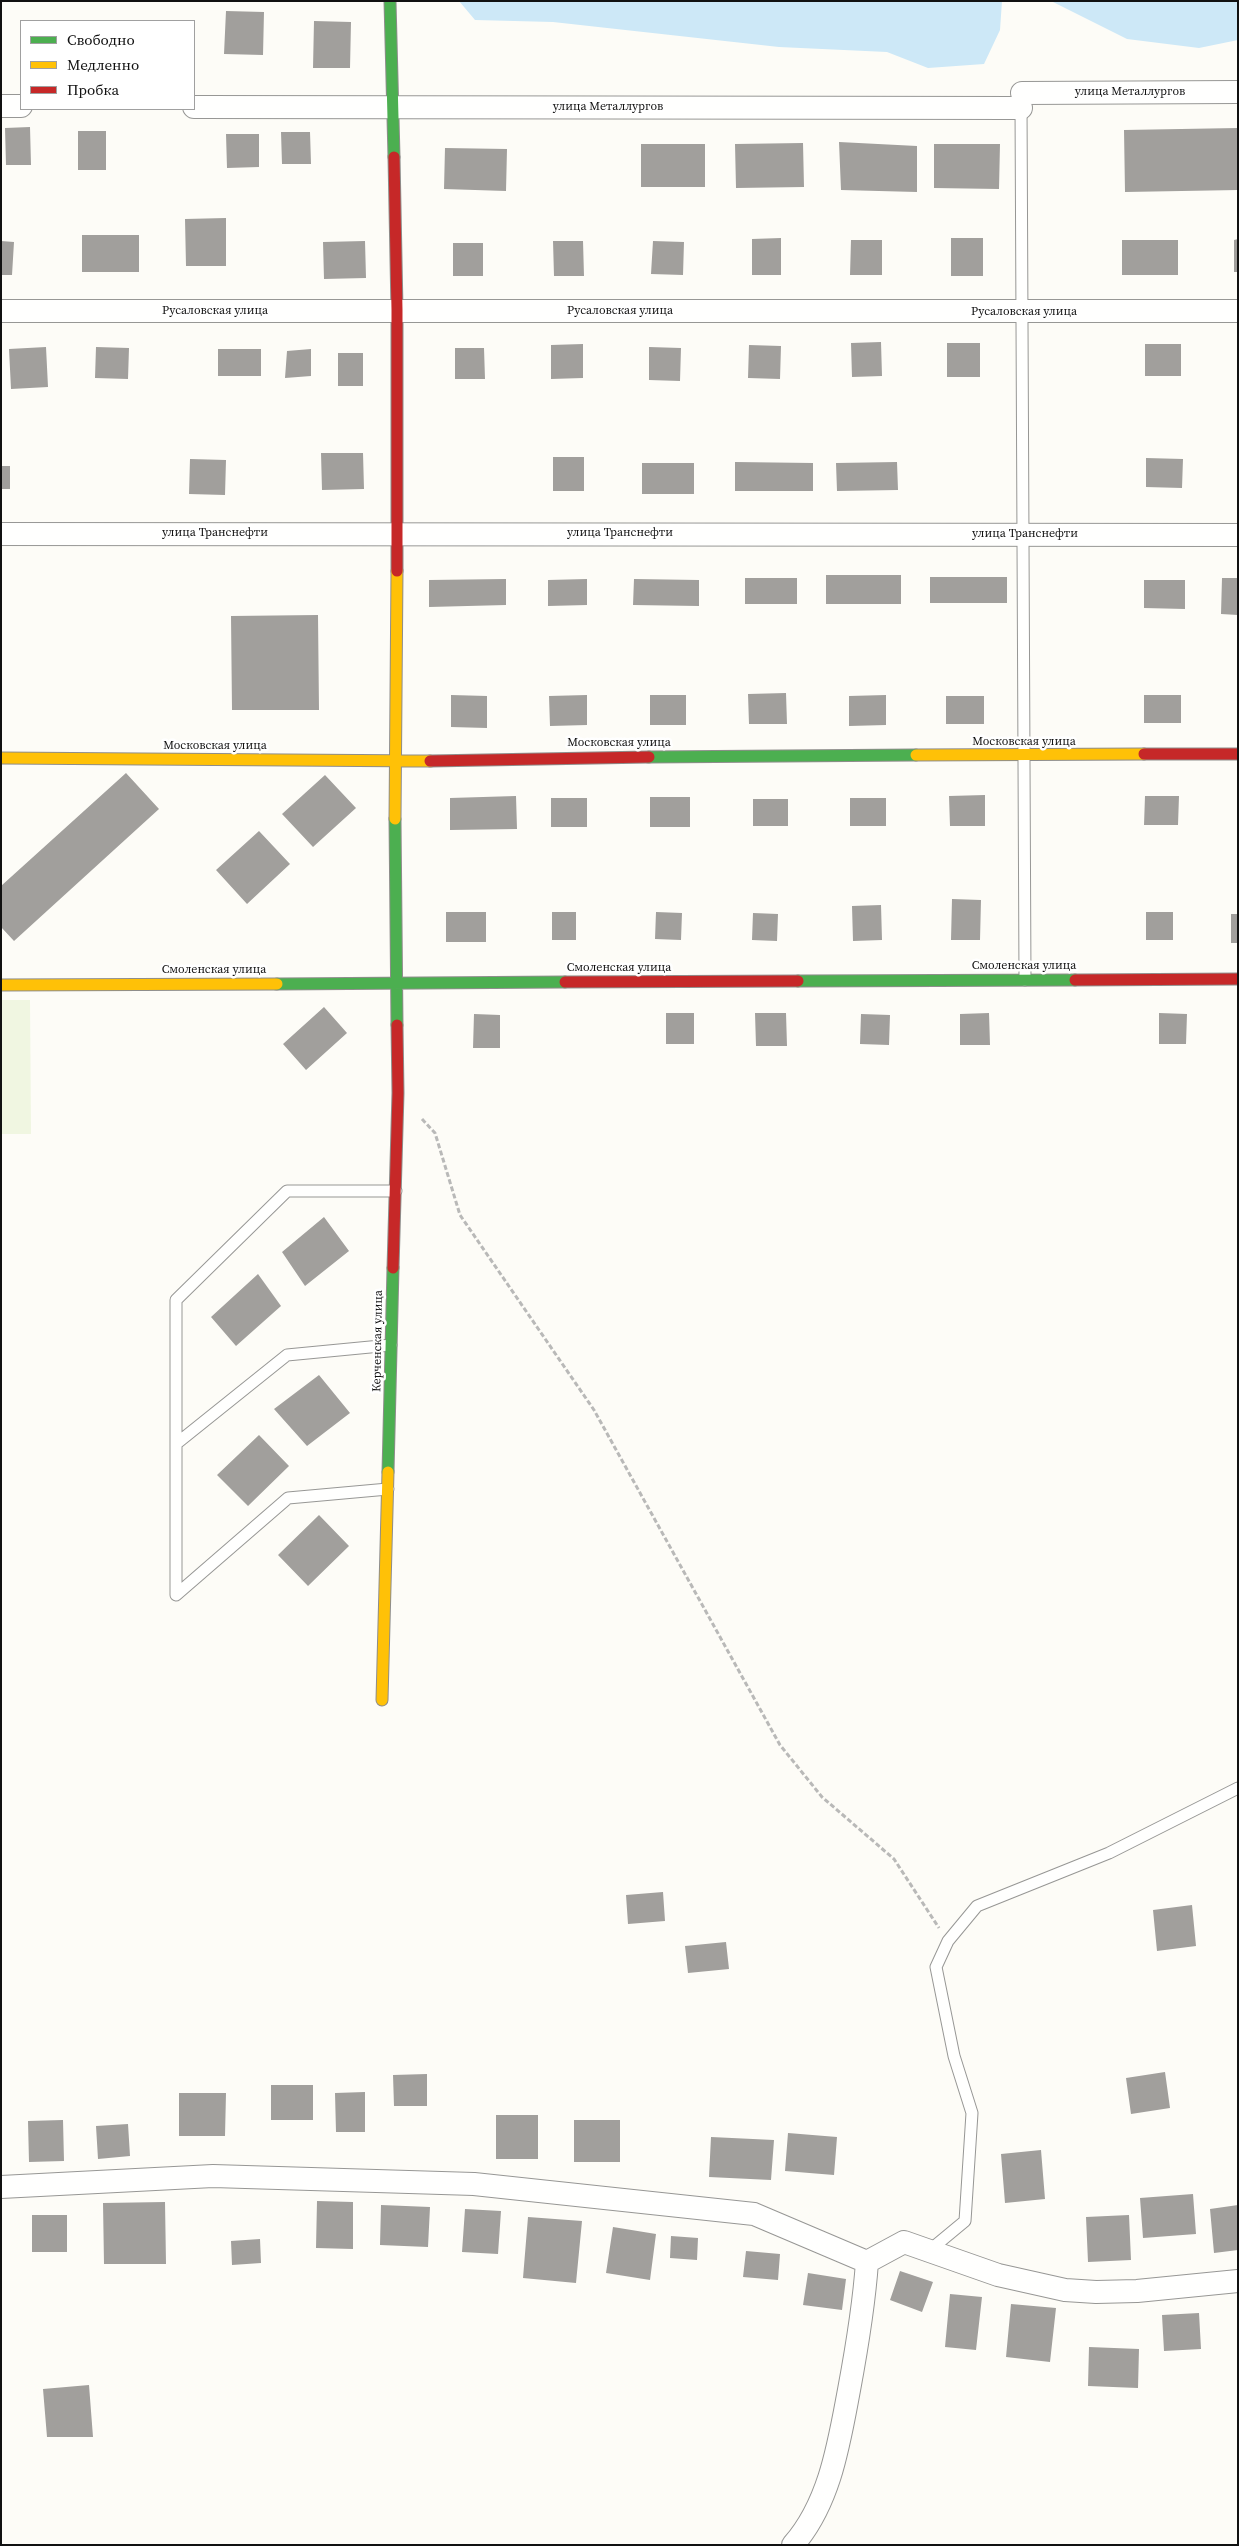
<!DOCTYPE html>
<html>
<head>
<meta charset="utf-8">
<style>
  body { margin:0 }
  #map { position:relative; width:1239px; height:2546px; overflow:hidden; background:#fdfcf7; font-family:"Source Serif 4",serif }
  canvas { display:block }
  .frame { position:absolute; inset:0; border:2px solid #111; pointer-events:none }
  .legend { position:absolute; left:20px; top:20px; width:175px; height:90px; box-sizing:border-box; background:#fff; border:1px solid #a0a0a0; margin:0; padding:6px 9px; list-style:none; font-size:15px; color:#111 }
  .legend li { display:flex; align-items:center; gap:10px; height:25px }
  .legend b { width:25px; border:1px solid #a0a0a0 }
</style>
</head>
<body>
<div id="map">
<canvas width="1239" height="2546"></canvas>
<div class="frame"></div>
<ul class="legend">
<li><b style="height:6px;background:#4caf50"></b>Свободно</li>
<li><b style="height:6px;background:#ffc107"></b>Медленно</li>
<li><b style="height:6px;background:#c62828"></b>Пробка</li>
</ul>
</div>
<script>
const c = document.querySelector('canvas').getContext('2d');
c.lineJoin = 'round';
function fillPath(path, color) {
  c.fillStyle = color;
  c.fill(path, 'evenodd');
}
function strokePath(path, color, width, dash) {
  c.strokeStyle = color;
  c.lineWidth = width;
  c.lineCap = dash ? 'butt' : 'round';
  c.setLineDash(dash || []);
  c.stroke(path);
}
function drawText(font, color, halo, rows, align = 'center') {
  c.font = font + ' "Source Serif 4",serif';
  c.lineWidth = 5;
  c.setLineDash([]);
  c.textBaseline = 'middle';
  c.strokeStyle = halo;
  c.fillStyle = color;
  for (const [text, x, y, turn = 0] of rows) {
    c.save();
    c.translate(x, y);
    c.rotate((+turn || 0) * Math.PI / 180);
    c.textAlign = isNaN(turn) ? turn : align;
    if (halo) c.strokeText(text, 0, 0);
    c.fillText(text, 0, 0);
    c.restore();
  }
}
fillPath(new Path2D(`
  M1,1000H30L31,1134H1Z`), '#f0f6e1');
fillPath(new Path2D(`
  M459,1H1002L1000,30L984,64L928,68L887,52L779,47L553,22L475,20Z
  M1051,1H1238V40L1199,48L1127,39Z`), '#cde8f7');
fillPath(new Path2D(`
  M226,11L264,12L263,55L224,54Z
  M314,21L351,22L350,68H313Z
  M30,127L31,165H6L5,128Z
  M1238,128V190L1125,192L1124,130Z
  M78,131H106V170H78Z
  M281,132H310L311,164H282Z
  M226,134H259V167L227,168Z
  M839,142L917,146V192L841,190Z
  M803,143L804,187L736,188L735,144Z
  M641,144H705V187H641Z
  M934,144H1000L999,189L934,188Z
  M445,148L507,149L506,191L444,189Z
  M226,218V266H186L185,219Z
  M82,235H139V272H82Z
  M781,238V275H752V239Z
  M951,238H983V276H951Z
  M1238,239V272H1234V240Z
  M851,240H882V275H850Z
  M1122,240H1178V275H1122Z
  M1,241L14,242L12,275H1Z
  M365,241L366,278L324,279L323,242Z
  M553,241H583L584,276H554Z
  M653,241L684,242L683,275L651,274Z
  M453,243H483V276H453Z
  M881,342L882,376L852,377L851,343Z
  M947,343H980V377H947Z
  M583,344V378L551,379V345Z
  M1145,344H1181V376H1145Z
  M749,345L781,346L780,379L748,378Z
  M46,347L48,387L11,389L9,349Z
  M96,347L129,348L128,379L95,378Z
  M649,347L681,348L680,381L649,380Z
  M455,348H484L485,379H455Z
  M218,349H261V376H218Z
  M311,349V376L285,378L287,351Z
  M338,353H363V386H338Z
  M321,453H363L364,489L322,490Z
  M553,457H584V491H553Z
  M1146,458L1183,459L1182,488L1146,487Z
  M190,459L226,460L225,495L189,494Z
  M735,462L813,463V491H735Z
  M897,462L898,490L837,491L836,463Z
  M642,463H694V494H642Z
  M1,466H10V489H1Z
  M826,575H901V604H826Z
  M930,577H1007V603H930Z
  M745,578H797V604H745Z
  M1222,578H1238V615L1221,614Z
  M506,579V605L429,607V580Z
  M587,579V605L548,606V580Z
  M634,579L699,580V606L633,605Z
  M1144,580H1185V609L1144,608Z
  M318,615L319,710H232L231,616Z
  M786,693L787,724H749L748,694Z
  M451,695L487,696V728L451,727Z
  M587,695V725L550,726L549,696Z
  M650,695H686V725H650Z
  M886,695V725L849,726V696Z
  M1144,695H1181V723H1144Z
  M946,696H984V724H946Z
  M126,773L159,809L14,941L1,927V886Z
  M325,775L356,808L313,847L282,814Z
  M985,795V826H950L949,796Z
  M516,796L517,829L450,830V798Z
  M1145,796H1179L1178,825H1144Z
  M650,797H690V827H650Z
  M551,798H587V827H551Z
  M850,798H886V826H850Z
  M753,799H788V826H753Z
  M259,831L290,864L247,904L216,870Z
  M952,899L981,900L980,940H951Z
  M881,905L882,940L853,941L852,906Z
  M446,912H486V942H446Z
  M552,912H576V940H552Z
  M656,912L682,913L681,940L655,939Z
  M1146,912H1173V940H1146Z
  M753,913L778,914L777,941L752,940Z
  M1231,914H1238V943H1231Z
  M324,1007L347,1033L306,1070L283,1044Z
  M666,1013H694V1044H666Z
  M755,1013H786L787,1046H756Z
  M989,1013L990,1045H960V1014Z
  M1159,1013L1187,1014L1186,1044H1159Z
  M474,1014L500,1015V1048H473Z
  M861,1014L890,1015L889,1045L860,1044Z
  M324,1217L349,1251L305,1286L282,1252Z
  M258,1274L281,1306L236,1346L211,1317Z
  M319,1375L350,1413L307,1446L274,1409Z
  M259,1435L289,1466L248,1506L217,1475Z
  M319,1515L349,1546L308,1586L278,1555Z
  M663,1892L665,1921L628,1924L626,1895Z
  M1192,1905L1196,1946L1157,1951L1153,1910Z
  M726,1942L729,1969L688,1973L685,1946Z
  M1165,2072L1170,2108L1131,2114L1126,2078Z
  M427,2074V2106H394L393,2075Z
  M271,2085H313V2120H271Z
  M365,2092V2132H336L335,2093Z
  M179,2093H226L225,2136H179Z
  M496,2115H538V2159H496Z
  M63,2120L64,2161L29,2162L28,2121Z
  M574,2120H620V2162H574Z
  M128,2124L130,2156L98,2159L96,2126Z
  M788,2133L837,2137L834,2175L785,2171Z
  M711,2137L774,2140L771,2180L709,2177Z
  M1041,2150L1045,2199L1005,2203L1001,2154Z
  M1193,2194L1196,2234L1143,2238L1140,2198Z
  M317,2201L353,2202V2249L316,2248Z
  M165,2202L166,2264H104L103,2203Z
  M381,2205L430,2207L428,2247L380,2245Z
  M1238,2205V2250L1214,2253L1210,2209Z
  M465,2209L501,2211L498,2254L462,2252Z
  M32,2215H67V2252H32Z
  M1129,2215L1131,2260L1088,2262L1086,2217Z
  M528,2217L582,2221L576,2283L523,2278Z
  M613,2227L656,2234L650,2280L606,2273Z
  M671,2236L698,2238L697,2260L670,2258Z
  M260,2239L261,2263L232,2265L231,2241Z
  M746,2251L780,2254L778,2280L743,2277Z
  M900,2271L933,2282L922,2312L890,2300Z
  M808,2273L846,2279L842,2310L803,2305Z
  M950,2294L982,2297L976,2350L945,2347Z
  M1011,2304L1056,2308L1050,2362L1006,2357Z
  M1199,2313L1201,2349L1164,2351L1162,2315Z
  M1089,2347L1139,2349L1138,2388L1088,2386Z
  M89,2385L93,2437H47L43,2389Z`), '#a19f9c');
const lane = new Path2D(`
  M1021,104L1025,980
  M176,1444L287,1355L391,1345
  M388,1489L288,1498L176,1595V1300L287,1191H396
  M930,2250L965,2221L972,2113L954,2056L936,1967L948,1941L977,1906L1109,1853L1238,1788`);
const street = new Path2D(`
  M1022,93L1238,92
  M1,106H21
  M194,107L1021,108
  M1,311H1238
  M1,534L1238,535
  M1,2187L213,2176L474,2184L754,2214L867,2262
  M793,2545C830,2503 839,2443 849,2390C857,2347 864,2305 867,2262L904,2242L998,2275L1065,2290L1096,2292L1137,2291L1238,2281`);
const fast = new Path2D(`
  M390,1L394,157
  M649,757L916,755
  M395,819L397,1025
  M798,981L1075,980
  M277,984L565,982
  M388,1472L393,1268`);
const slow = new Path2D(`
  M916,755L1144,754
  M1,758L430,761
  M395,819L397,571
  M1,985L277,984
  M382,1700L388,1472`);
const jam = new Path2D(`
  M394,157L397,310V571
  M1144,754H1238
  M430,761L649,757
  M1075,980L1238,979
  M565,982L798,981
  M393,1268L398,1093L397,1025`);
strokePath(lane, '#979795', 13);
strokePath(street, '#979795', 24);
strokePath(fast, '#8e8d8b', 13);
strokePath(slow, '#8e8d8b', 13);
strokePath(jam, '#8e8d8b', 13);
strokePath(new Path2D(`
  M422,1119L435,1133L460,1215L594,1410L780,1745L822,1797L894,1859L939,1928`), '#b9b9b8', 3, [5, 2.5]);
strokePath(lane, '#fffffe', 11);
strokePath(street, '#fffffe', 22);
strokePath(fast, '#4caf50', 11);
strokePath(slow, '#ffc107', 11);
strokePath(jam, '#c62828', 11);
drawText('12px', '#111', '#fff', [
  ["улица Металлургов",1130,92],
  ["улица Металлургов",608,107],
  ["Русаловская улица",215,311],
  ["Русаловская улица",620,311],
  ["Русаловская улица",1024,312],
  ["улица Транснефти",215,533],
  ["улица Транснефти",620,533],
  ["улица Транснефти",1025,534],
  ["Московская улица",1024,742],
  ["Московская улица",619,743],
  ["Московская улица",215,746],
  ["Смоленская улица",1024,966],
  ["Смоленская улица",619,968],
  ["Смоленская улица",214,970],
  ["Керченская улица",378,1341,-89]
]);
</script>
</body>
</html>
